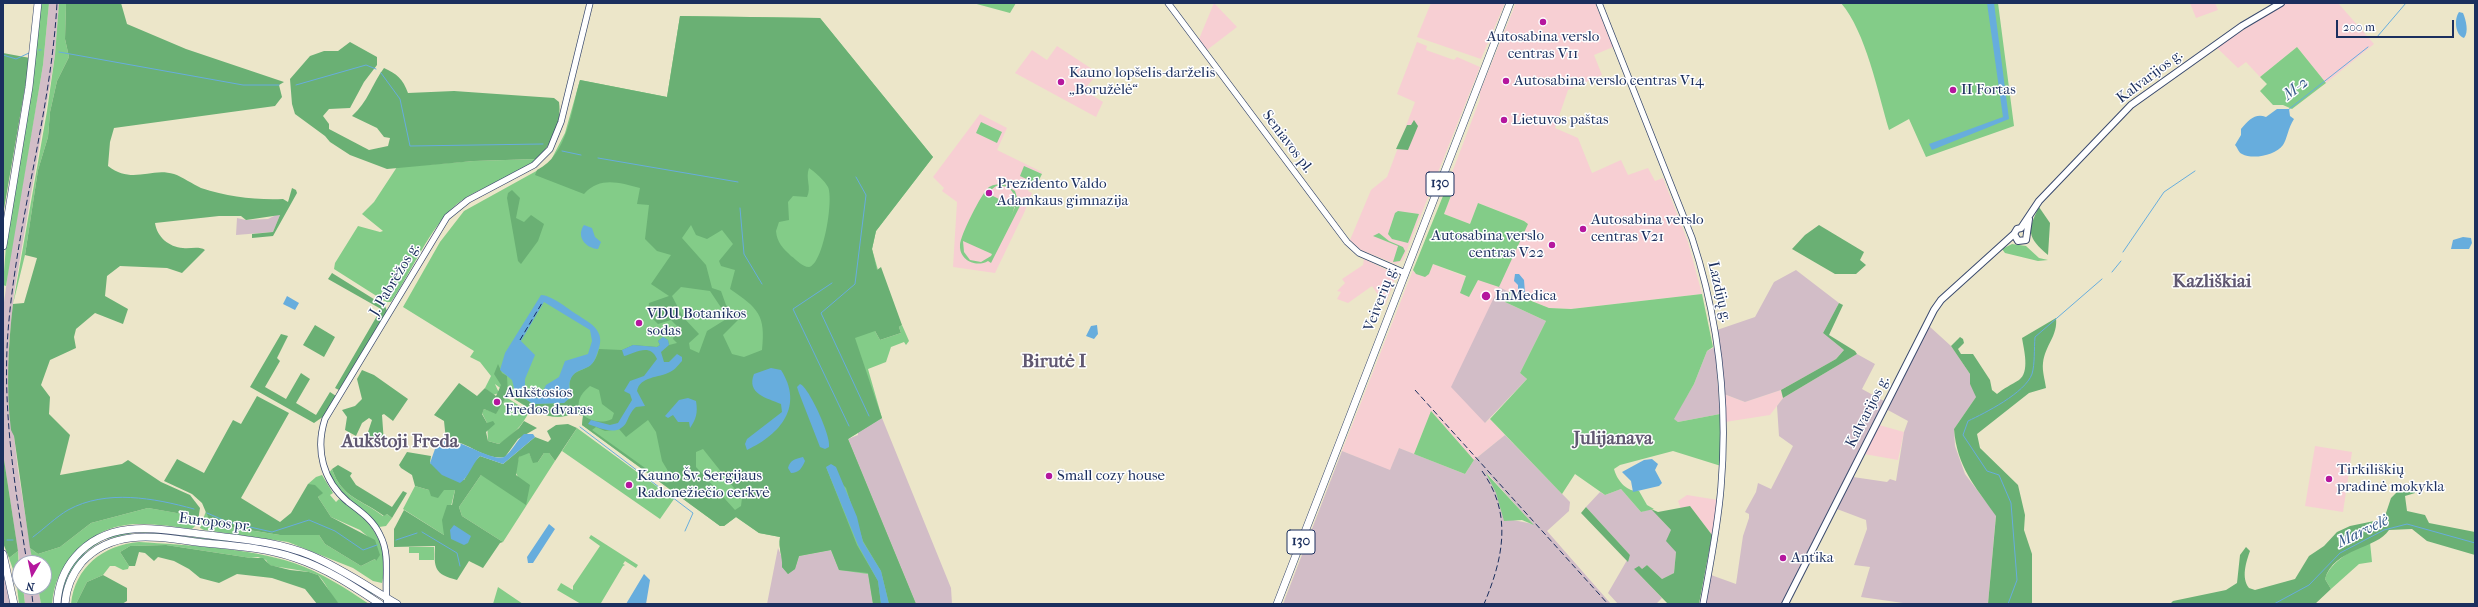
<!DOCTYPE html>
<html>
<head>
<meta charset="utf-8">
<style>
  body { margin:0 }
  #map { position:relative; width:2478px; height:607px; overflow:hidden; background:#ece6c9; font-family:"IM FELL French Canon",serif }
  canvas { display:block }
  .frame { position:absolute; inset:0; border:4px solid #1b2f5e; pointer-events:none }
  .north { position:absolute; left:12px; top:555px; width:40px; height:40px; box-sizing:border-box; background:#fff; border:1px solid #a4acbf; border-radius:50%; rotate:189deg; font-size:11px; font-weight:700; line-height:16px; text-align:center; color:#1b2f5e }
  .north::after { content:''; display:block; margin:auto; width:14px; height:18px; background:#b5179e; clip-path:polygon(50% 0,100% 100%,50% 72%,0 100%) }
  .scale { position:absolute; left:2336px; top:20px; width:118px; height:18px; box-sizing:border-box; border:2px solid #1b2f5e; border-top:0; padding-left:5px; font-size:12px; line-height:14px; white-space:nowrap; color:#1b2f5e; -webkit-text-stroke:3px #fff; paint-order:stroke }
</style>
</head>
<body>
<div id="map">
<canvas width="2478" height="607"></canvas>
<div class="frame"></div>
<div class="north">N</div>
<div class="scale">200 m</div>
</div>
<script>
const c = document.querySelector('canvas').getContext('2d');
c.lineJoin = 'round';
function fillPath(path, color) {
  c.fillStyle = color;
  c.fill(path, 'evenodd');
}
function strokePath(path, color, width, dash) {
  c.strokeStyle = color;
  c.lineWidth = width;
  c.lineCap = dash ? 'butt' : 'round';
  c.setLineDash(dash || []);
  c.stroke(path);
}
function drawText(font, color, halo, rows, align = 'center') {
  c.font = font + ' "IM FELL French Canon",serif';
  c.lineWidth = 3;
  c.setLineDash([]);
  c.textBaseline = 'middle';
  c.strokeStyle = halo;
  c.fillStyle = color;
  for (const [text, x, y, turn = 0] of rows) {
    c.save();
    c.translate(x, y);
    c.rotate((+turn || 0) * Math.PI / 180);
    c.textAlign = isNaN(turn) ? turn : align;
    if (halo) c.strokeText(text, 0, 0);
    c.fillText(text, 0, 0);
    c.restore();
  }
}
fillPath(new Path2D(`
  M1214,3L1237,27L1207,50L1199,39Z
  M1431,3H1505L1481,59L1417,37Z
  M1516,3H1595L1613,47L1594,55L1602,75L1568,90L1555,128L1578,138L1592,173L1621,160L1628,175L1648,168L1655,181L1663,178L1688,242L1702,294L1571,309L1549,308L1502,289L1485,423L1490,419L1505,435L1474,460L1431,411L1414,454L1399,448L1390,471L1342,451L1413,270L1416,274H1429L1433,264L1466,277L1469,297L1478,280L1528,224L1524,221L1478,203L1470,224L1444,214L1452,194L1445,191L1480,99V92Z
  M2190,3H2215L2218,10L2196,18Z
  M2287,3H2338L2374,44L2326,83L2297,47L2260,77L2246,62L2238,68L2216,47Z
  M1417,42L1427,46L1426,50L1454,60L1457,57L1480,67L1403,260L1396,264L1361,250L1350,240L1371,190L1387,177L1415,102L1397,94Z
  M1057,46L1098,73L1084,90L1103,102L1096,117L1015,73L1032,50L1047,60Z
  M980,114L1007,128L997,150L1042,172L1035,188L1030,186L1028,191L1032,193L1024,213L995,273L953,267L957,202L942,191L944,188L933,177Z
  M1364,259L1395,274L1394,282L1385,305L1372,286L1348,303L1337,299L1341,292L1337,291L1345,283L1342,279L1363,265Z
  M1781,390L1783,398L1770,415L1725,422L1724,394L1745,402Z
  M1879,425L1904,432L1898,460L1864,454Z
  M2315,446L2352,452L2343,512L2305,506Z
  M1687,495L1718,500L1712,535L1690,506L1681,509L1678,501Z`), '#f7cfd3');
fillPath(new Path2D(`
  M49,3H59L55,55L14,293L9,345L8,386L18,470L33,563H20V565L3,453V310L10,257L43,65Z
  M276,215H280L273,232L236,235L237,218L246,220L268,219Z
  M1796,270L1839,303L1823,333L1844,350L1836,359L1781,390L1745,402L1724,394L1717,330L1755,317L1774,282Z
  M1499,287L1509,292L1505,302L1546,321L1520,373L1527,379L1485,423L1451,387Z
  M1929,326L1951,346L1970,374V384L1975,391L1976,397L1954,429L1955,446L1965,474L1996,515L1988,604H1910L1861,597L1870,567L1854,565L1867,529L1866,520L1837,509L1853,477L1887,482L1890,479L1896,481L1904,432L1908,421L1886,409Z
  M1715,347L1720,414L1678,422L1673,419L1694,384L1707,351Z
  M1857,354L1875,364L1862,389L1884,401L1781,604H1706L1711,575L1736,584L1743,536L1749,518V514L1745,512L1756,492L1758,483L1771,489L1793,446L1779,436L1777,406L1783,398Z
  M882,418L951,588L952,604H916L848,439L858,435V432Z
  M1505,435L1570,502L1569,511L1547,531L1611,604H1283L1342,451L1390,470L1399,448L1465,474L1474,460ZM1487,474H1488L1533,524L1513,520Z
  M1621,489L1641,512L1651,509L1671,530L1676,552L1674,573L1662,579L1647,565L1642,569H1634L1662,598L1656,604H1618L1608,593L1630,555L1586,507L1600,492L1605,495Z
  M778,548L783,560L795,569L799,556L831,550L839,570L868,573L873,604H767Z
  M3,563L11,604H3Z
  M23,587H38L41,604H25Z`), '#d2bdc7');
fillPath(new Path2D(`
  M41,3H49L43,65L6,286L3,285L7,232Z
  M59,3H66L65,39L69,57L57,81L50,112L48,137L38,170L25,255L13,304L47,111L55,55Z
  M973,3H1016L1010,13Z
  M1841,3H1998L2014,126L1926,157L1909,119L1889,130C1878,93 1866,32 1841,3Z
  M680,16L820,18L933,157L876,231L872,249L878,270L875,331L880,340L901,333L899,327L902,325L909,341L906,345L904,342L891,347L886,362L868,369L882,418L848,439L916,604H873L868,574L839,570L831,550L799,556L795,569L788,574L782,567C783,556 778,549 780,537L759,533L736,517L724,526H720L582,425L583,416L574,413C546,427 516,400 495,384L499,393L493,395L485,388L491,376L480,362L470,357L474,351L403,307L440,242L464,211L549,164L565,133L580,80L667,97Z
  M2297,47L2326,83L2292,109L2283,105H2273L2260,91L2267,84L2260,77Z
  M981,122L1002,132L997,143L976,133Z
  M537,159C514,179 481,185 457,204C431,225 410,275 391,302H386L334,269L335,263L358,226L380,232L383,231L362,214L374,202L397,167L474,161Z
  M1024,166L1042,174L1037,184L1020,176Z
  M1004,184L1015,191L1018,201L1020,198L1023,200L991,263L988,261C976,268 959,260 960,245C960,236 982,192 989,187C994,184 999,184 1004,184ZM996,186C1017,184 1018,203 1011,217L1015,207L987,193ZM963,241L992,254L991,256L981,262L970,260L964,252Z
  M1445,191L1452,193L1444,214L1470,224L1478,203L1524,221L1528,224L1499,287L1478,280L1469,297L1460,293L1466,276L1433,264L1429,274L1425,277L1416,274L1413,270Z
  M1398,211L1419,214L1408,243L1392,239L1388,234L1395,213Z
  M1379,233L1389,241L1403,247L1405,251L1400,261L1393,262L1398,246L1373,236Z
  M2012,244L2026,246L2039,258L2048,260L2038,261L2005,253L2002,249Z
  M1509,292L1549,308L1571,309L1702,294L1713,347L1707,351L1694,384L1674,419L1678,422L1720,414L1721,466L1673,451L1620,465L1614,469C1617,480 1626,492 1639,491L1647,505L1654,509L1641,512L1621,489L1605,495L1575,474L1562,494L1490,419L1527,379L1520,373L1546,321L1505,302Z
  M506,397L529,412C522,426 512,436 499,444L488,441L487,423L482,413L484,409L496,413Z
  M1431,411L1474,460L1465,474L1414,454Z
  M577,428L674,499L660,519L562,451Z
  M524,453H529L532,459L538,462L544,453H549L555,461L503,542L462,516L459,507L481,475L519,479L515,471L519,457Z
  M332,469C342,498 361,499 383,516L387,514L392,518L386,526L379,527C360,508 342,497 328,474Z
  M1486,473L1534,525L1522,520L1504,521L1496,493Z
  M322,475L333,493L330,495L336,502L339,499C369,517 392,545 382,583L373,581L353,568L288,542L204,530L200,528L206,511L211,524L280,535H319L325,544L361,566L375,559L376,561L372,540L360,530L331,517L318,497L322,493L308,484L316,477Z
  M415,486L429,490H455L444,535L403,509Z
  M148,508L189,515L198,523L192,529C144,523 109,515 73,555C60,570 54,583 52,604H41L38,587H44V563H33L30,548L38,554L60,547L91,523Z
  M130,531L244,542L285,549L324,564L372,592V594L338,572L285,551L242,543L137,532L103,540L86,552L68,576L60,604C63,561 90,539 130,531Z
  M591,535L638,565L636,568L625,561L623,564L625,565L623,566L601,603L581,604L557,590L561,583L573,590V586L600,546L589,538Z
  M139,542C186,545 249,548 294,563C321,572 345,588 369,604H339C330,596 327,584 319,576C314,571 279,568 269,565L266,560L258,557L251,558L166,545L130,546L120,552L129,566L128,569L123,570L115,566H110L103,575L87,582L76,604H71C75,567 103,545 139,542Z
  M2370,542L2372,562L2359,564L2331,589L2325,579C2330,562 2353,549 2370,542Z
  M409,547H434V560H419V553H409Z
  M18,551L20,587H23L25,604H19L16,578L9,558Z
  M498,587L523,604H524H493Z`), '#83cc88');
fillPath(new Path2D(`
  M66,3H121L127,24L186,49L284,82L279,85L282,97L275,106L114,128L110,142L108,166C133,185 150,167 174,174C183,177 192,184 201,188C228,197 255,200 283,199L288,202L292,188L296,190L297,193L273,236L252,238V234L273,232L280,215L246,220L241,216H219L155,223C157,237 169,247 183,248C190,249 199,246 205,250L182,273L167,268L120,266L107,276L105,296L128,309L123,324L95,313L76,329L74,337L76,348L50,360L41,385L50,397L49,414L70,435L60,475L122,464L128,460L161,482L190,495L200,508L198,521L188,515L148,508L91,523L60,547L38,554L30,548L14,436L11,430C6,389 8,346 13,304L24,303L37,258L25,255L38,170L48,137L50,112L57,81L69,57L65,39Z
  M680,16L820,18L933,157L876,231L872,249L877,270L881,267L902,325L899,327L901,333L880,340L875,331L855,338L882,418L848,439L916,604H889L881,571L863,541L846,488L826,467L857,545L878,581L881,604H873L868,573L839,570L831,550L799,556L795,569L788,574L782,567C783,556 778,549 780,537L759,533L736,517L724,526H720L582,425L583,416L574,413C552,423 533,410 514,399L516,393L533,404L564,403L571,392C564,367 586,374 594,361C597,357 598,352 599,349L622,350L633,345L657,347L660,345L658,341L663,337L668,340L669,345L677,343L673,339L677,326L671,320L658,324L648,314L649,303L669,296L651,284L671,255L657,251L645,239L649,205L637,204L640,188C619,183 601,176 584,194L535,175L537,170C568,155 571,110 580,80L667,97ZM809,168C815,172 825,181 828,187C834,200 823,265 809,267C802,267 797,260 791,256C783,248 777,243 776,231L779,222L789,220L788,202L793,196L807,197C812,187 805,179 809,168ZM691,225L696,235L707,239L722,230L733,244L719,261L721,266L735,270L730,289C758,308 766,315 762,350L744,357L732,354L723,335L739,319L726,305L721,291L712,288L706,265L682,238ZM681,287L710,291L728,318L707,331L699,353L690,349L689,343L699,334L683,317L672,296ZM590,386L599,390L602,404L614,413L612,419C592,429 562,408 590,386ZM648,420L656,432L662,461L674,481L666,483L592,430L596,427L605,431L619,429L626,437ZM703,449L742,498L741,506L735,510L696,467V452Z
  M350,42L377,57V65L364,82L350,108L329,109L323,116L329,124V129L369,150L388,146L390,138L384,137L377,128L352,116C368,102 372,84 384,68C397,74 403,79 408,93L454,91L554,98L559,102C562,123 552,144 537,159L474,161L387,169L350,155L330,142L325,136L295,114L292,104L290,79L310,56L324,51H338Z
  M3,53L30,58L3,215Z
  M1414,120L1418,126L1408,150L1396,149L1407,125H1411Z
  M512,190L520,198L516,218L524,222L531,215L544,224L538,241L521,264L518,261L507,198L508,193Z
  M2039,207L2050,223L2048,255C2027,237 2027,231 2039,207Z
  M1819,225L1864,252L1860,260L1866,265L1856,274H1835L1792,249L1805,235Z
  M332,273L385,306L387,311L339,390L335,388L381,309L328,279Z
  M1839,303L1843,305L1829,335L1855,351L1857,354L1783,398L1781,390L1836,359L1844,350L1823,333Z
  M2056,318C2058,336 2045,345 2043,363C2042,371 2045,380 2046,388L2029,393L1977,434L1980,448L2018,485L2025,515L2024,530L2032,554V604H1988L1996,516C1975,486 1957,467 1954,429L1976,397L1970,384V374L1951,346L1960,337L1963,339L1964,343L1958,349L1961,354H1973L1990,380L1992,390L1997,394C2004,388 2011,385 2019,380C2030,372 2024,350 2022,338Z
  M315,325L335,337L324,357L303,345Z
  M281,334L288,336L277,358L280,361L265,387L286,399L301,373L310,379L296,403L316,415L330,392L336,396L324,416L314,423L250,387Z
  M498,364L502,373L507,376L508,394L496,414L484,409L482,414L487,423L493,421L495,424L486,432L488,441L499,444L519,428L524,421L537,428L518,439L505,457C485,461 466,440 446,440L444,421L434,415L459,383L477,396L485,388L496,396L501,385L494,374Z
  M362,370L374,375L408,399L393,421L384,414L382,415L384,443L382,446L367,435L372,420L369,418L362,423L356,436L345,430L347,417L342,410L355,406L362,399L357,379Z
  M257,396L289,413L241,498L280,522L291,513L308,484L315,485L323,493L318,497L331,517L375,540L380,555L376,561L375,559L361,566L325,544L319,535H280L211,524L202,503L192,494L164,481L177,459L204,473L233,420L241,424Z
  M568,424L577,428L555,461L549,453H544L538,462L533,463L529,453L519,457L516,475L530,485L526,505L481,475L459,507L462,516L503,542L500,543L483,568L469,561L457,580C434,574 434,568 435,546L394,547V529L404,510L444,535L442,520L447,505H452L455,490H444L438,498L431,496L429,490L415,486L412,475L401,468L399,465L407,452L431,456L430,463L464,480L474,462L480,456L503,464L535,437L548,442L551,439L547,431L556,425Z
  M3,453L18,551L9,558L3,543Z
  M338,465L352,473L350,476L356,485L392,507L403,491L407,493L392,518L387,514L384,516C361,499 342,498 332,469Z
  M2401,488L2415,489V493L2405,496L2407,511L2425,515L2429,523L2475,532V555L2427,541L2412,529L2389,530C2377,549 2334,548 2325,579L2331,589L2315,604H2170L2173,601L2226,590L2237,583L2240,555L2246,547L2250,551C2246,562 2241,578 2249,588L2255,590L2295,579L2309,556L2324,546L2337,532L2350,526L2379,520L2386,513L2391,498Z
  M1690,506L1712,535L1699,604H1668L1634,569L1639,566L1642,569L1647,565L1662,579L1674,573L1676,552L1666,541L1671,530L1651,509L1658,512Z
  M1586,507L1630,555L1628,562L1581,513Z
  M166,545L251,558H263L270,565L290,570L309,572L318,575L339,604H317L305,589L272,578L237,574L219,583L200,578L189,569L174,561L158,557L154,561L145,553L139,552L135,566H129L120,552L130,546Z
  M103,575L127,588V601L122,604H76L87,582Z`), '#6ab074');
fillPath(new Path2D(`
  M1987,3H1994L2009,119L1932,150L1929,144L2003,117Z
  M2459,12L2463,13C2466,20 2469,32 2464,38C2455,35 2454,19 2459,12Z
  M2277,109H2289L2290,116L2294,119C2288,128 2287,139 2283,145C2276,155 2253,160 2242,154C2238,152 2238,148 2235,145L2241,135V129C2249,120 2255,113 2266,117Z
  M584,225L592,228L595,237L601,242L598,249C585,248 576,236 584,225Z
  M2463,237L2471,238L2472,243L2469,249H2451L2453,240Z
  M1515,274H1519L1524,280L1525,293L1518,290V285L1514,281Z
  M541,295C551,295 567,308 576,314C592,324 606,331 598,351C596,357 594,364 588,367C580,371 573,371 570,381C568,386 571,392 571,397L564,403L533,404L515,392L512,380L500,370L505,353ZM544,302L590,330L592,341L588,354L565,361L559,377L546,385L540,397L537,398L528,393L525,390V379L535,355L521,341Z
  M287,296L299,303L295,310L283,304Z
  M1097,325L1098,334L1094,339L1086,336L1091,326Z
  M663,337L668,340L669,345L661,352L664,362H669L677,354L682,357V361C678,365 675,370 670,372C659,378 640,376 637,391L645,406L636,407C631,411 629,417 626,423C617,437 600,428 588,424L591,420L610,425L618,423L632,400L630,394L624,391L630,381L644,376L657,359C650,342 634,354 624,356L622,350L633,345L657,347L660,345L658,341Z
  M771,368L781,370C804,406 781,434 747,450L745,444L747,439L782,412L781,404C767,398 746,394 754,374Z
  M800,384C809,387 832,438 829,447L825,449L820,447L799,393L797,387Z
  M688,398L696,401C698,413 696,419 690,428L689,422H678L673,415L668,418L665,416L679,400Z
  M524,434H533L535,437L503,464L480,456C472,464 469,477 460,483L442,475L430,463L435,449L446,440C461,440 493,462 504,457C511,453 517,440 524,434Z
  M803,457L805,461C802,468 799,473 791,473L788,468C790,460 795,459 803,457Z
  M1652,459L1658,464L1655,470L1662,483L1659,486L1633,492L1631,481L1622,472L1644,460Z
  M831,464L836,467L857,517L863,542L881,571L889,604H881L878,581L858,545L826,467Z
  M549,524L555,529L533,563H528L527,557Z
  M454,525L471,536L468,543L464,545L451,539L450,530Z
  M644,574L650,580L646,604H626Z`), '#67addd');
strokePath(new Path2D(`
  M2377,37L2406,3
  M39,50H41
  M59,52L243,85H279
  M3,55L16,59L29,53
  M381,73L400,99L410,146L543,144
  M296,85L366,65L376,69
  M2288,110L2368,47
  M562,151L581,155
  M598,158L738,182
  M856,177L866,195L855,284L821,313L869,416
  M740,208L744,254L762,284
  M2123,252L2164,192L2195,171
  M2112,272L2121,261
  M832,283L793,309L849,426
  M580,427L693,513L685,531
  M207,513L228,522L272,532L309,520L335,531L363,550L377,545
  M422,532L457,553L460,566
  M33,537C45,528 56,517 68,510C106,489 154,498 194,509
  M7,540H13
  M396,540L417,533
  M2008,604L2017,580L2011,503L1999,475L1987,471L1963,435L1968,421C1985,413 2025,393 2032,374C2035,364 2034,349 2035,337L2102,279
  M2274,604L2309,585L2340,553L2384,530L2407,524L2475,543`), '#67addd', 1);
const tertiary = new Path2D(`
  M1168,3L1347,242L1359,253L1405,273
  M1599,3L1692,238C1718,317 1728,403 1721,487C1718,526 1710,565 1703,604
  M387,604C384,580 391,556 380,535C373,520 361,512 348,502C323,481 315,450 325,419L447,217L468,200L534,165L550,149L561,122L590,3`);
const secondary = new Path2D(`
  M2021,228L2039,201L2131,105L2242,26L2281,3
  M2014,234L2018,241L2026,240L2029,219
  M1785,604L1934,310L1941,300L2014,234L2017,229L2021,228`);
const primary = new Path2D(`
  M3,246L29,87L38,3
  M3,554L14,604
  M57,604C58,586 63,571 75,557C110,516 162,530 209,535C243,539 278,542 310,555C341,568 368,587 397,604
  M65,604C66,589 72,574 82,562C115,526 162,538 205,543C235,546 266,548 295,558C326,568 353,586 380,604
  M1277,604L1510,3`);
strokePath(tertiary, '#3a4a6e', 7);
strokePath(secondary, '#3a4a6e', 8);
strokePath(primary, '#3a4a6e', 8);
strokePath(tertiary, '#fff', 5.5);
strokePath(secondary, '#fff', 6);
strokePath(primary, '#fff', 7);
strokePath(new Path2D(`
  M520,340L542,303
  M1415,390L1608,604
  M1482,471C1513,514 1503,559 1484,604
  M27,563C14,482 1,402 9,320C19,213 51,110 57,3
  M31,587L33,604`), '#1b2f5e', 1, [6, 3]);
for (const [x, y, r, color] of [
  [1543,22,4,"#b5179e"],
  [1506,81,4,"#b5179e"],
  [1061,82,4,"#b5179e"],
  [1953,90,4,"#b5179e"],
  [1504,120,4,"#b5179e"],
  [989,193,4,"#b5179e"],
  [1583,229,4,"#b5179e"],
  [1552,245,4,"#b5179e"],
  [1486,296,5,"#b5179e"],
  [639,323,4,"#b5179e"],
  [497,402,4,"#b5179e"],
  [1049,476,4,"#b5179e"],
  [2329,479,4,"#b5179e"],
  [629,485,4,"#b5179e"],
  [1783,558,4,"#b5179e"]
]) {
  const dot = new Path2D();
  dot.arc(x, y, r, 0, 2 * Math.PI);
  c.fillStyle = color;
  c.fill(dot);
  strokePath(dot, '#fff', 1.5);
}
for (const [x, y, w] of [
  [1440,184,28],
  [1301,542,28]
]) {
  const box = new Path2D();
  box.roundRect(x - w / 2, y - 12, w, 24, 3);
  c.fillStyle = '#fff';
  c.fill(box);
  strokePath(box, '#1b2f5e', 1);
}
drawText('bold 14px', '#1b2f5e', null, [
  ["130",1440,184],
  ["130",1301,542]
]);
drawText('15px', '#1b2f5e', '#fff', [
  ["Autosabina verslo",1543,37,"center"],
  ["centras V11",1543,54,"center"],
  ["Kauno lopšelis-darželis",1069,73],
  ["„Boružėlė“",1069,90],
  ["Autosabina verslo centras V14",1514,81],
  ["II Fortas",1961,90],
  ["Lietuvos paštas",1512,120],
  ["Prezidento Valdo",997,184],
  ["Adamkaus gimnazija",997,201],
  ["Autosabina verslo",1591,220],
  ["centras V21",1591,237],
  ["Autosabina verslo",1544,236,"right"],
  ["centras V22",1544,253,"right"],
  ["InMedica",1495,296],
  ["VDU Botanikos",647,314],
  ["sodas",647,331],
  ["Aukštosios",505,393],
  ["Fredos dvaras",505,410],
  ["Tirkiliškių",2337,470],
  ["pradinė mokykla",2337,487],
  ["Kauno Šv. Sergijaus",637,476],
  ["Radonežiečio cerkvė",637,493],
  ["Small cozy house",1057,476],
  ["Antika",1791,558]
], 'left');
drawText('15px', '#1b2f5e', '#fff', [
  ["Kalvarijos g.",2150,77,-37],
  ["Seniavos pl.",1287,142,53],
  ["J. Pabrėžos g.",395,280,-59],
  ["Lazdijų g.",1719,292,77],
  ["Veiverių g.",1381,299,-69],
  ["Kalvarijos g.",1868,412,-63],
  ["Europos pr.",215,523,7]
]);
drawText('italic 16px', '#365b8a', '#fff', [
  ["M-2",2296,89,-38],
  ["Marvelė",2363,532,-26]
]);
drawText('bold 19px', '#605871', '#fff', [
  ["Kazliškiai",2212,282],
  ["Birutė I",1054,362],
  ["Julijanava",1613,439],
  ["Aukštoji Freda",400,442]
]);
</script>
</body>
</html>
